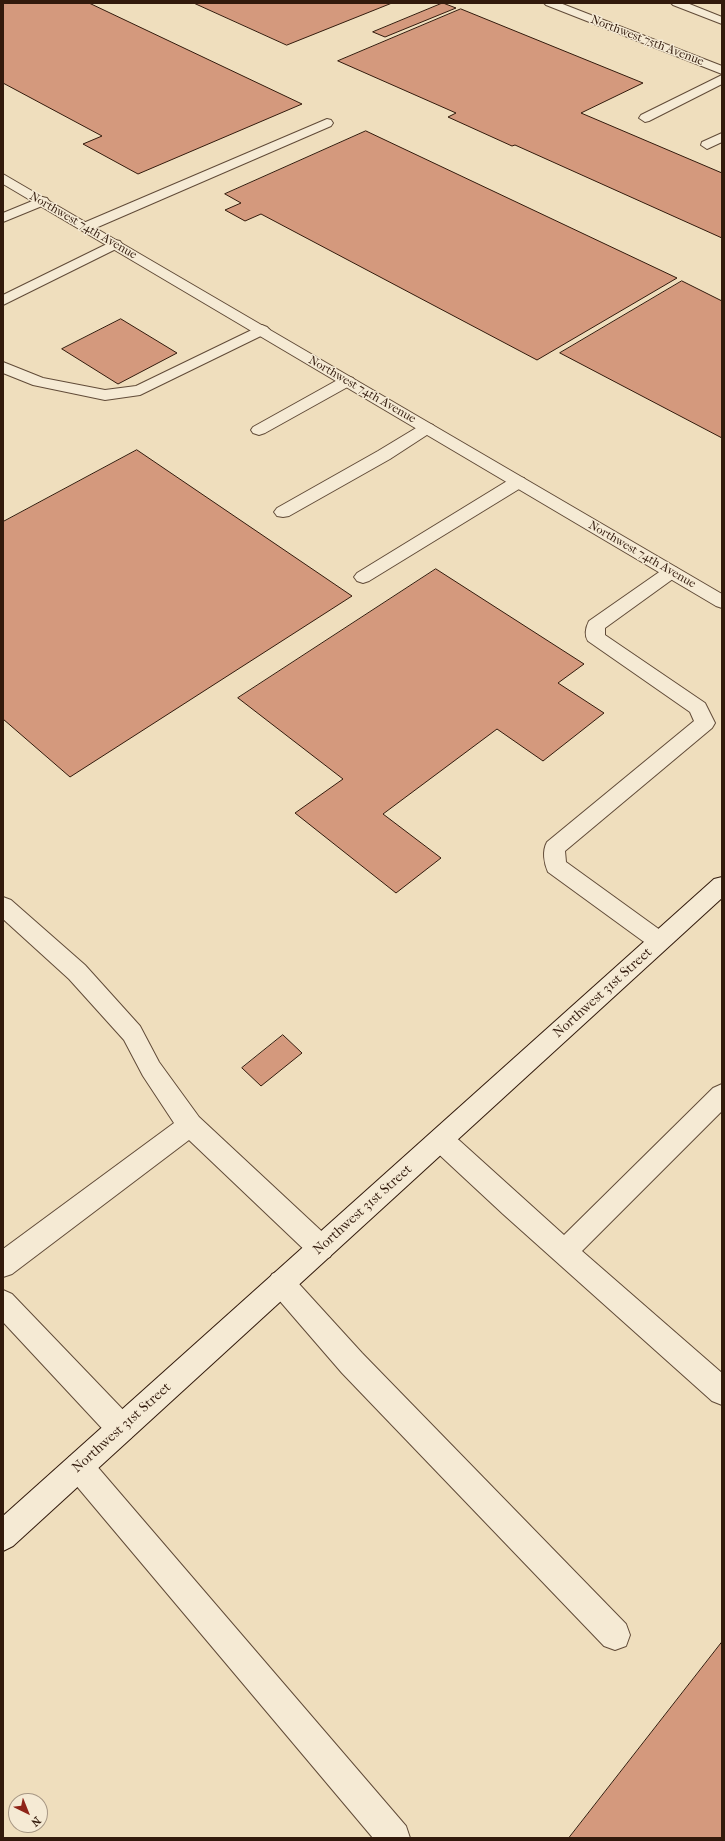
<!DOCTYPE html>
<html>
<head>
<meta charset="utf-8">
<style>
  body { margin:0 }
  #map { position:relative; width:725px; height:1841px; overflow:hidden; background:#efdebd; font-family:"IM FELL French Canon",serif }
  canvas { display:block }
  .frame { position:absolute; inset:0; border:4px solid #321a0c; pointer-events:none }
  .north { position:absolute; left:8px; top:1793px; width:40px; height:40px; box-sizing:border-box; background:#f5ead4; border:1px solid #a79784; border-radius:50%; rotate:137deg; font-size:11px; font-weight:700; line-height:16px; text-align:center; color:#321a0c }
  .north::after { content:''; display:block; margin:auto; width:14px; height:18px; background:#8f2418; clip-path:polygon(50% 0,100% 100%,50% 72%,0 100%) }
</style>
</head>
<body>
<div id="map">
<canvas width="725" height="1841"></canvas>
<div class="frame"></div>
<div class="north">N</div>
</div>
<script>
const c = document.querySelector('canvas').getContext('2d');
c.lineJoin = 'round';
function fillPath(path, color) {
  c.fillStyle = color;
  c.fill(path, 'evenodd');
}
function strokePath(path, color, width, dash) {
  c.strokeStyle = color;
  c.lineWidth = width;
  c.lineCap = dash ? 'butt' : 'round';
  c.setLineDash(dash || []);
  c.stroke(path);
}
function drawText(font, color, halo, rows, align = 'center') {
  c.font = font + ' "IM FELL French Canon",serif';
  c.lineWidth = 3;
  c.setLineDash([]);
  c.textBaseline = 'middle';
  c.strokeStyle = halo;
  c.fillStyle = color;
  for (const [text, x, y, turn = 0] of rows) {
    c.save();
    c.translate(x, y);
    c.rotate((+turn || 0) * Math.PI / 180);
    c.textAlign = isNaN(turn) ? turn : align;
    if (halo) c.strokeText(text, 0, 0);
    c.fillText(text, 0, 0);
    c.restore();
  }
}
const building = new Path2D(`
  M3,3H89L302,104L138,174L83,144L102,136L3,83Z
  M194,3H392L287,45Z
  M443,3L456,8L385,37L373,32Z
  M461,9L643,83L581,113L722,173V238L515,145L512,146L448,117L456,113L338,61Z
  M366,131L677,278L537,360L261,214L245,221L225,210L241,203L225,194Z
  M682,281L722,301V438L560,353Z
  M121,319L177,353L118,384L62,349Z
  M137,450L352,596L70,777L3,719V522Z
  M436,569L584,664L558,683L604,713L543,761L497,729L383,814L441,858L396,893L295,813L343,779L238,698Z
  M283,1035L302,1053L261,1086L242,1068Z
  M722,1642V1838H569Z`);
fillPath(building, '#d4997d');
strokePath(building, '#321a0c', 1);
const lane = new Path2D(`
  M671,3H687L722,17V24L673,5Z
  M722,75V84L649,121L645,122L639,118L641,115Z
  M327,119L331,120L333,123L331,126L91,230H81L79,227L81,224Z
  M722,133V142L707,149L701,145L702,142Z
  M42,197L47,198L49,201L47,204L3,222V213Z
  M115,240L120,241L122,244L120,247L3,305V295Z
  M262,325L267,327L270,330L267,333L140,395L105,400L33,385L3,373V362L43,378L105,390L136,386Z
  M347,376L353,378L355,381L353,384L265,433L259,435L253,433L251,430L253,427L341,378Z
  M427,423L433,425L435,428L433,431L390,459L289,516L283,517L277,516L274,512L277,508L378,451L421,425Z
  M518,477L524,478L526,482L524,486L369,581L363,583L357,581L354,577L357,573L512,478Z
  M671,566L677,568L680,572L677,576L605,628V635L705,703L715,723L712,728L565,851L566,862L667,935L670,941L667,947L659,950L651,947L548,872C544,863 542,851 547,842L694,721L690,712L588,641C584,635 586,627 589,621L665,568Z
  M3,897L11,900L85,965L140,1026L159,1062L199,1117L330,1239L334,1248L330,1257L321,1260L312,1257L189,1140L12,1274L3,1277V1249L174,1123L143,1076L124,1040L69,979L3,919Z
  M722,1084V1111L582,1251L722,1373V1405L712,1401L503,1214L432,1148L429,1140L432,1132L441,1129L450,1132L564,1235L713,1088Z
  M281,1270L290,1274L362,1353L626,1624L630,1635L626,1646L615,1650L604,1646L342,1373L272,1292L268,1283L272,1274Z
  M3,1290L12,1294L131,1418L135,1428L131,1438L121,1442L111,1438L3,1322Z
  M79,1453L89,1457L406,1826L410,1838H373L69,1477L65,1467L69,1457Z`);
const street = new Path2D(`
  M544,3H560L722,66V74L546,5Z
  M3,174L722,594V608L716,606L3,184Z`);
const secondary = new Path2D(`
  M722,877V898L13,1546L3,1551V1516L714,879Z`);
strokePath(lane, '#614b38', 2);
strokePath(street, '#614b38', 2);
strokePath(secondary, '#321a0c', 2);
fillPath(lane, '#f5ead4');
fillPath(street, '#f5ead4');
fillPath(secondary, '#f5ead4');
drawText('12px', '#321a0c', '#f5ead4', [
  ["Northwest 75th Avenue",647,41,21],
  ["Northwest 74th Avenue",83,226,30],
  ["Northwest 74th Avenue",362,390,30],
  ["Northwest 74th Avenue",642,555,30]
]);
drawText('14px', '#321a0c', '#f5ead4', [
  ["Northwest 31st Street",603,993,-42],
  ["Northwest 31st Street",363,1210,-42],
  ["Northwest 31st Street",122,1428,-42]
]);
</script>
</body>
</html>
